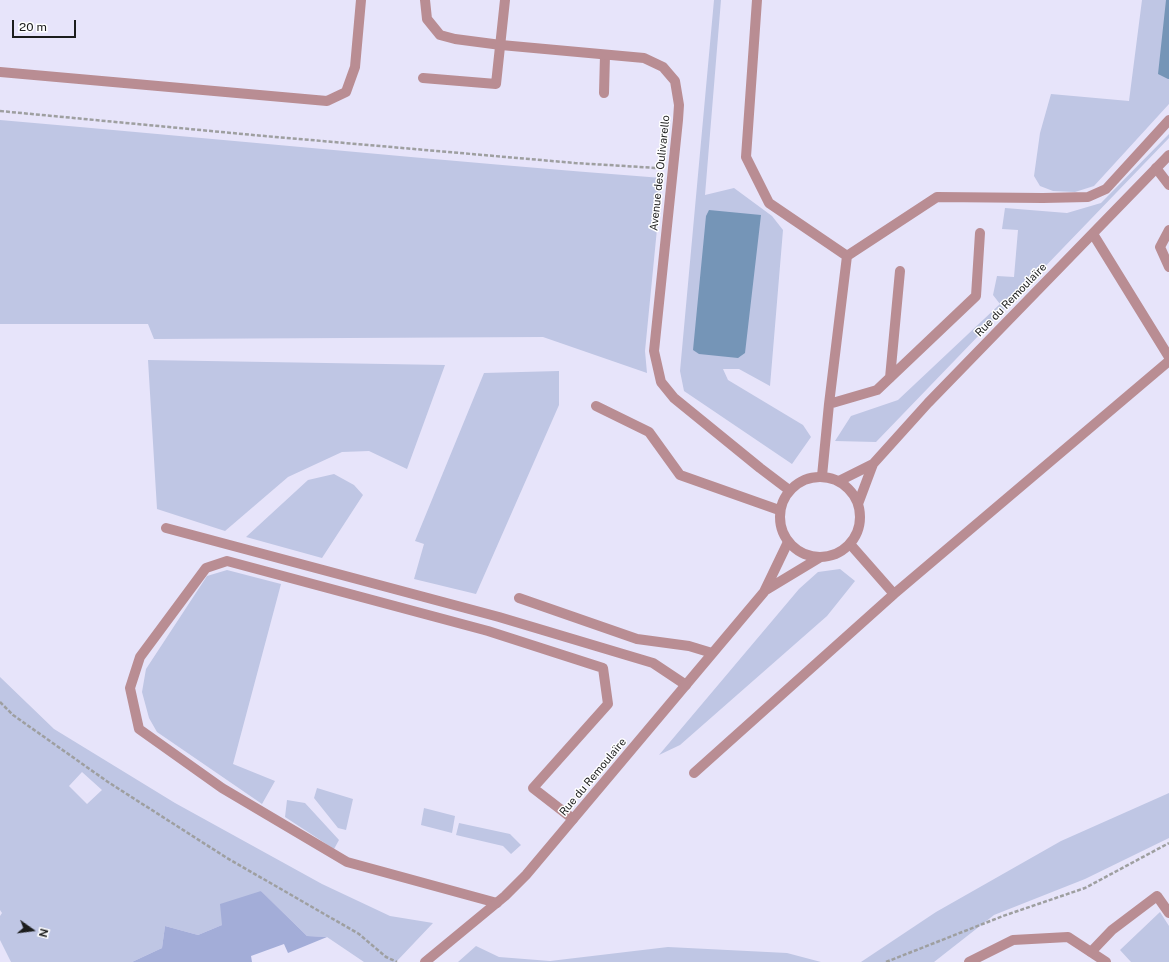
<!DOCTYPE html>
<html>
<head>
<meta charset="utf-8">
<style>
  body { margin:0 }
  #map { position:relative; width:1169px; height:962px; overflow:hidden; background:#f0f1f3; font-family:"Public Sans",sans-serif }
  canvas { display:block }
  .north { position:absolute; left:12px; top:910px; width:40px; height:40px; -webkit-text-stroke:3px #fefeff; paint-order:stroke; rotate:104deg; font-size:11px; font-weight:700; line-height:16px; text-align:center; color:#1c1d1d }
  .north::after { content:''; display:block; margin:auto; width:14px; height:18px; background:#1c1d1d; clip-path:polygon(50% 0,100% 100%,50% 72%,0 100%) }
  .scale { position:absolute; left:12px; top:20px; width:64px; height:18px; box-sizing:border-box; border:2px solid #1c1d1d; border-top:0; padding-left:5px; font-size:12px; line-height:14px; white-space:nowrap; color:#1c1d1d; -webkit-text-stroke:3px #fefeff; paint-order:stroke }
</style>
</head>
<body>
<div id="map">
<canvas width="1169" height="962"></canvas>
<div class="north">N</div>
<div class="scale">20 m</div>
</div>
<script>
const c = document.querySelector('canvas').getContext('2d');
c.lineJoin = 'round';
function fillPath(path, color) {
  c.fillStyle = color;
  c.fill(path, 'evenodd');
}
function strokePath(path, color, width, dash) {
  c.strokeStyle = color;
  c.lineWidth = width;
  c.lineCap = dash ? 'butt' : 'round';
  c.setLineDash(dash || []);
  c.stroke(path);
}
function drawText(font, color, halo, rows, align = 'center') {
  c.font = font + ' "Public Sans",sans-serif';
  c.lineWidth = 3;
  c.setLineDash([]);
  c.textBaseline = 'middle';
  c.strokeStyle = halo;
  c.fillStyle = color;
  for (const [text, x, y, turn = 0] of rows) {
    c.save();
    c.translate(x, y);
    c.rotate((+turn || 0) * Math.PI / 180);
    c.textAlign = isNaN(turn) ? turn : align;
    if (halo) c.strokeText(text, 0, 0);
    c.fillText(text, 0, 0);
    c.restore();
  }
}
fillPath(new Path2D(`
  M0,0H1169V962H0Z`), '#e7e4fa');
fillPath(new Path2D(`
  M714,0H721L705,195L734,188L772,216L783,230L770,386L739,369H723L728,380L803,425L811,437L792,464L684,391L680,371Z
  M1142,0H1169V104L1094,186L1075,192L1053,191L1040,186L1034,176L1040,133L1051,94L1129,101Z
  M0,120C221,139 441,161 662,178L645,351L647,373L543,337L154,339L148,324H0Z
  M1169,134V138L876,442L835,441L851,416L898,400L1000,304L993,295L997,276L1014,277L1018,230L1002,229L1005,208L1067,213L1101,203Z
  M148,360L445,365L407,469L369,451L342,452L288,477L225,531L157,509Z
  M559,371V405L476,594L414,579L424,544L415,541L484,373Z
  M334,474L354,485L363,495L322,558L246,537L308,480Z
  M840,569L855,581L827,616L680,745L659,755L799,589L818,572Z
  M227,570L281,584L233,764L275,781L262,804L157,732L149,718L142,692L146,669L207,576Z
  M0,677L54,729L175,803L322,884L390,916L433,923L396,962H364L327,937L307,936L261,891L222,925L198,935L165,926L162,948L132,962H11L0,940V916L2,913L0,910ZM82,772L102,790L87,804L69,786Z
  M317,788L353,799L346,830L338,828L314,798Z
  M1169,793V838L1085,879L994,915L934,962H861L936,912L1061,841Z
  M287,800L305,803L339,840L334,849L285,817Z
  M424,808L455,816L452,833L421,825Z
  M459,823L510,834L521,845L511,854L503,846L456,835Z
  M1160,912L1169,926V962H1131L1120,950Z
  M476,946L499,957L550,961L668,947L787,953L821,962H458Z`), '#bfc6e4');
fillPath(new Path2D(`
  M261,891L307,936L327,937L288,953L284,944L251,956L252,962H132L162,948L165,926L198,935L222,925L220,904Z`), '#a3add8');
fillPath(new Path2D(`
  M1166,0H1169V79H1168L1158,74Z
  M709,210L761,215L745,353L738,358L699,354L693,350L706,216Z`), '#7595b7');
strokePath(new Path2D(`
  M0,111L253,135L575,163L657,168
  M0,702L13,715L108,782L227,858L359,934L386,957L397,962
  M886,962L1003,916L1085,888L1169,843`), '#9e9fa0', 2.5, [4, 2]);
strokePath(new Path2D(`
  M757,0L746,157L769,203L847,256
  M0,72L327,101L346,92L355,67L361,0
  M423,78L496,84L505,0
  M604,93L605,55
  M1156,168L1169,185
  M1169,230L1160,247L1169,267
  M1093,234L1169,357
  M890,378L900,271
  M829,404L877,390L976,296L980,233
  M596,406L649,432L680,475L779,510
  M822,476L829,404L847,256L937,197L1043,198L1088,197L1106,189L1169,120
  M166,528L499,617L653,663L686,685
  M850,544L894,594
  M519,598L637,639L689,646L712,653
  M694,773L894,594L1169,361
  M497,903L347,862L222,788L139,729L130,688L140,657L206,568L227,561L488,631L603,668L608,704L533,788L573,819
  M1091,952L1112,930L1157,896L1169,913`), '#b98d93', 10);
strokePath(new Path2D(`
  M425,0L427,19L440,35L455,39L501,45L644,58L663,67L675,81L679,105L678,120L654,351L661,382L674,398L760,468L789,490
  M766,590L819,558
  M425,962L505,896L526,875L764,592L788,542
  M969,962L1013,940L1068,937L1106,962`), '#b98d93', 10);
strokePath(new Path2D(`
  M780 517a40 40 0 1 1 80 0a40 40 0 1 1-80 0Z
  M839,481L873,464
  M858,504L873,464L928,403L1169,155`), '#b98d93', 10);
drawText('11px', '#1c1d1d', '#fefeff', [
  ["Avenue des Oulivarello",660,173,-84],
  ["Rue du Remoulaïre",1011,300,-46],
  ["Rue du Remoulaïre",593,777,-50]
]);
</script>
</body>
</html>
